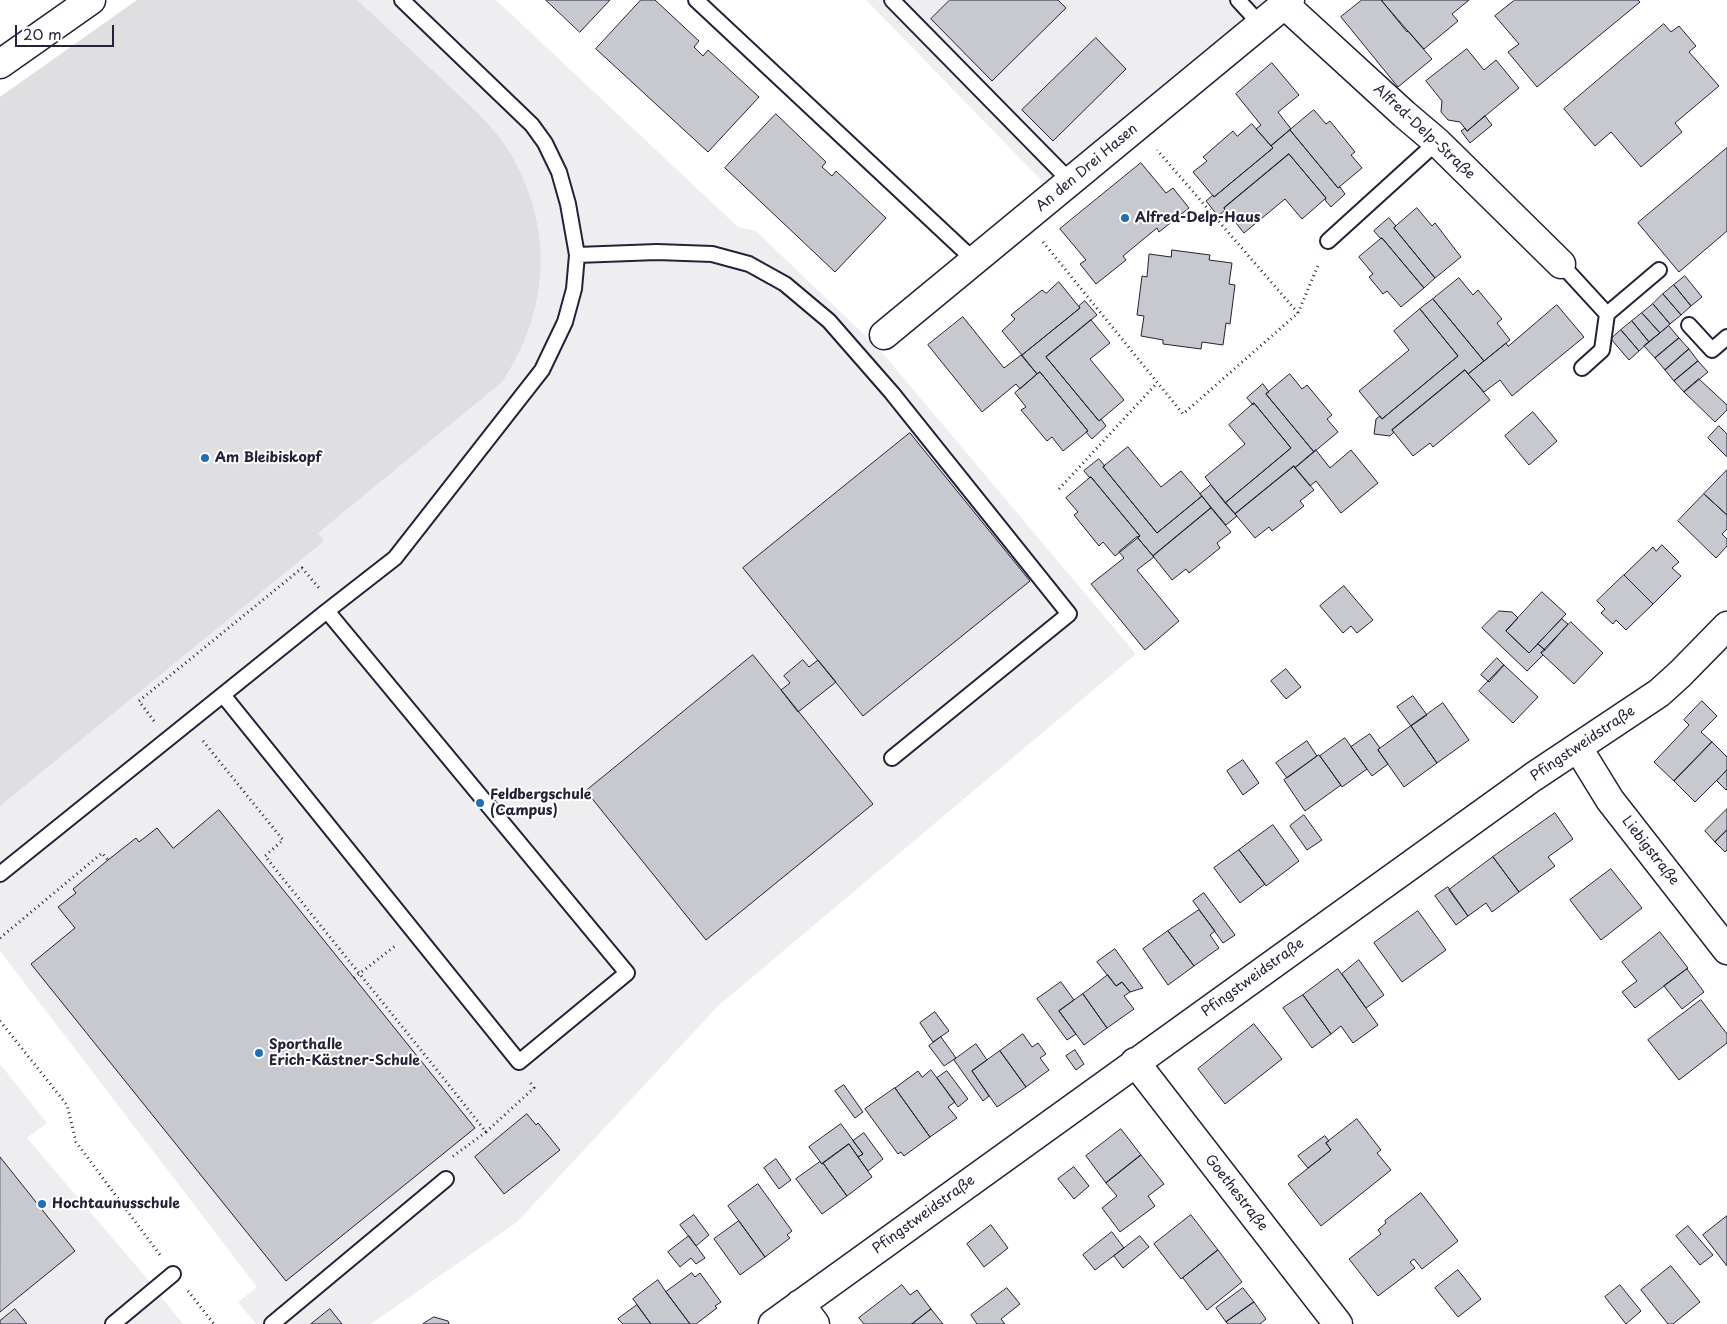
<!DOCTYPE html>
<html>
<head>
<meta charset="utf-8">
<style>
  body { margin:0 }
  #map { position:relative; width:1727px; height:1324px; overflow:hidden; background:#fff; font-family:"Playpen Sans",sans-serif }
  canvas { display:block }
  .scale { position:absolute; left:15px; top:25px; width:99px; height:22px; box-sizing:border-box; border:2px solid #22223b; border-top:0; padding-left:6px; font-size:15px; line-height:18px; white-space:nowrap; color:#22223b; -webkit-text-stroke:4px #fff; paint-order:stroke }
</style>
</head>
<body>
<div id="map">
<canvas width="1727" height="1324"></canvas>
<div class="scale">20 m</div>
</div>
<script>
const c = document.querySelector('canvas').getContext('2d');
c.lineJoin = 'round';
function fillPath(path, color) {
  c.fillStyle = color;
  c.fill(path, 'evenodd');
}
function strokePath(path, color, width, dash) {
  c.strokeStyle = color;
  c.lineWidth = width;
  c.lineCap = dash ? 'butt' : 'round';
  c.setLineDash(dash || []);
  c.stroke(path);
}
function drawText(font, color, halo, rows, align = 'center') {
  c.font = font + ' "Playpen Sans",sans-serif';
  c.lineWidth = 4;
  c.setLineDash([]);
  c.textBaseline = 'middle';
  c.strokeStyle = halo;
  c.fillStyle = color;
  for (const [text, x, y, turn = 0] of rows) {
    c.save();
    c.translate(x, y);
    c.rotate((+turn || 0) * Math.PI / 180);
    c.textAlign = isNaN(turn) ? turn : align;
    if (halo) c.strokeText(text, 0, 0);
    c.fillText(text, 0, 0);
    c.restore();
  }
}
fillPath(new Path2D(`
  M137,0H496L738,227L756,231L880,350L1136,654L718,1006L517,1222L371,1324H256L238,1302L257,1287L0,951V97Z
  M866,0H1266L1165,85L1044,183Z
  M0,1064L47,1123L27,1138L139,1269L183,1324H0Z`), '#eeeef1');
fillPath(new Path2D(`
  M137,0H357C387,28 416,55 446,83C468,104 494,126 510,153C554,228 550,310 502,382L318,533L324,541L0,806V97Z`), '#dfdfe2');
const building = new Path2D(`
  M546,0H610L580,32Z
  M641,0H655L699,41L694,47L703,56L708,50L759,97L708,152L596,49Z
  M950,0H1058L1066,8L992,81L931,19Z
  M1362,0H1381L1432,59L1398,87L1341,17Z
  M1384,0H1469L1452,14L1458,21L1424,49L1408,31L1407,32L1382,1Z
  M1515,0H1638L1640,2L1537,87L1508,52L1519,44L1495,16Z
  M1664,24L1671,32L1679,26L1696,46L1689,52L1719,86L1675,123L1682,132L1641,167L1611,132L1595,146L1564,109Z
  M1096,38L1126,69L1053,141L1022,110Z
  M1467,49L1484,70L1496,60L1519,88L1467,131L1460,122L1448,120L1441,112L1442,101L1426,81Z
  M1272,63L1299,95L1278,112L1291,129L1271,146L1256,129L1261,125L1236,94Z
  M1314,110L1326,124L1330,121L1355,152L1351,155L1362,168L1338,188L1290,130Z
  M776,114L826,162L822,167L832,176L836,171L886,218L835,272L725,168Z
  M1485,116L1492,125L1470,143L1461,131L1465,128L1467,131Z
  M1252,124L1273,148L1214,197L1193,172L1207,161L1203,157L1233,131L1237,136Z
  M1290,130L1338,188L1340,187L1345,194L1331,207L1325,200L1326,198L1289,154L1224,208L1225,210L1218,216L1206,201L1213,195L1214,197L1273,148L1271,146Z
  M1727,148V231L1679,272L1638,223Z
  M1289,154L1326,198L1302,219L1285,199L1244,233L1224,208Z
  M1141,163L1166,193L1173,188L1189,208L1159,232L1157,228L1123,256L1126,260L1096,284L1080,264L1086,260L1060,229Z
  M1417,208L1432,226L1435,223L1461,257L1435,278L1394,228Z
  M1389,218L1396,226L1394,228L1435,278L1424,288L1382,238L1381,239L1374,231Z
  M1382,238L1424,288L1401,307L1387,291L1383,294L1369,277L1373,274L1359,257Z
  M1172,250L1210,255L1209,260L1232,263L1229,284L1235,285L1230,324L1226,323L1223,345L1202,342L1201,349L1163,344V340L1141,336L1144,316L1137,315L1142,276L1147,277L1149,254L1171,257Z
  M1685,276L1702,297L1691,306L1674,285Z
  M1459,278L1473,295L1478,290L1502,319L1497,323L1510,340L1484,361L1433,299Z
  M1059,282L1080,308L1022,355L1002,331L1015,319L1011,315L1042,290L1046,293Z
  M1674,285L1691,306L1681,315L1663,294Z
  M1663,294L1681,315L1670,324L1653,304Z
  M1433,299L1484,361L1468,374L1465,370L1392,430L1394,432L1390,436L1374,434L1376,419L1380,416L1382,419L1458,356L1420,309Z
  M1085,301L1097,315L1046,357L1099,421L1101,419L1106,426L1092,439L1086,432L1088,431L1040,372L1037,374L1022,355L1080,308L1079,306Z
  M1653,304L1670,324L1660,333L1642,313Z
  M1557,305L1584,337L1512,396L1500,380L1484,392L1468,374L1506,343L1508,346Z
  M1420,309L1458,356L1382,419L1359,391L1409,350L1394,331Z
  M1642,313L1660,333L1649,342L1632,321Z
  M963,317L1004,368L1021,355L1037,374L1020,389L1016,384L982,412L928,345Z
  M1091,320L1110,343L1090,359L1124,400L1099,421L1046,357Z
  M1632,321L1649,342L1639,351L1621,330Z
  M1669,326L1679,338L1655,358L1644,346Z
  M1621,330L1639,351L1629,360L1611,339Z
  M1679,338L1689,349L1665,370L1655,358Z
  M1689,349L1698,361L1674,381L1665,370Z
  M1698,361L1708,372L1684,392L1674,381Z
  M1465,370L1490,400L1433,447L1430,443L1413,456L1392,430Z
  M1040,372L1088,431L1063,451L1052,437L1047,441L1021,410L1026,407L1015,393Z
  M1290,374L1302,389L1307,385L1332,415L1327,419L1338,432L1314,452L1266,394Z
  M1699,379L1727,405V410L1715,422L1684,392Z
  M1263,384L1269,392L1266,394L1314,452L1295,468L1294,466L1235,514L1225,503L1291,448L1254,403L1253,405L1247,398Z
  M1254,403L1291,448L1225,503L1205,477L1245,444L1229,425Z
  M1533,412L1557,441L1529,465L1505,436Z
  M1719,426L1727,434V457L1708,438Z
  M910,433L1030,581L863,716L743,568Z
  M1128,447L1161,487L1181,471L1202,496L1157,533L1103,467Z
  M1316,450L1330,468L1351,450L1378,483L1341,513L1316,481L1310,486L1295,468Z
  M1099,459L1105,466L1103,467L1157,533L1202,496L1211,508L1153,556L1137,537L1140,536L1091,477L1090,478L1084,471Z
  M1294,466L1314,490L1300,501L1304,506L1272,531L1269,527L1255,538L1235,514Z
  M1727,470V515L1704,494Z
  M1091,477L1140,536L1115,556L1103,542L1099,546L1074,515L1078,512L1066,498Z
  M1211,485L1237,516L1226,525L1200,494Z
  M1704,494L1727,515V529L1722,534L1727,539V546L1716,558L1678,521Z
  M1211,508L1231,532L1217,543L1220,548L1189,573L1186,569L1172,580L1153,556Z
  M1137,537L1154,557L1137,570L1179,621L1145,650L1091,584L1124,558L1119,552Z
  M1662,545L1679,562L1672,568L1681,576L1653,604L1624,575L1653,547L1656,551Z
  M1624,575L1653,604L1626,630L1616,620L1613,624L1601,613L1605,609L1597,601Z
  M1344,586L1373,620L1357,633L1351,626L1343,633L1320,606Z
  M1542,592L1566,614L1529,653L1506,631Z
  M1499,611L1512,612L1518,618L1506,631L1529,653L1538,644L1545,650L1541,653L1543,655L1527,671L1482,628Z
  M1562,619L1568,624L1545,650L1538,644Z
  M1571,622L1603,653L1574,684L1541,653Z
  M753,655L873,804L706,940L586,791Z
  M1497,658L1504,665L1489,682L1481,675Z
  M803,660L809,667L818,660L836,682L798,712L781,690L790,683L784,676Z
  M1504,665L1538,697L1513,723L1479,691Z
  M1286,669L1301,687L1286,699L1271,681Z
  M1413,696L1427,715L1411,726L1397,707Z
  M1702,701L1717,716L1701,732L1712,742L1674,781L1654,762L1689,725L1684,720Z
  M1443,703L1469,740L1437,763L1411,726Z
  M1411,726L1437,763L1404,787L1378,750Z
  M1370,734L1380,748L1378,750L1388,764L1372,776L1351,747Z
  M1345,738L1367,769L1342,787L1320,756Z
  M1307,741L1317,756L1287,778L1276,763Z
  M1712,742L1727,757V770L1695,802L1674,781Z
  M1319,755L1341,785L1305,811L1284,780Z
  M1243,760L1259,783L1243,795L1227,771Z
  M1727,770V789L1726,790L1717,781Z
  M1727,809V830L1715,842L1705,831Z
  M219,810L475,1128L286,1281L31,964L75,928L58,907L76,893L73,889L108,860L136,838L139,842L157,828L173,848Z
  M1555,813L1573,839L1548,857L1555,866L1519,892L1493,857Z
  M1304,815L1322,840L1307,850L1290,826Z
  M1273,825L1299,861L1266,886L1239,850Z
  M1727,830V850L1725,852L1715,842Z
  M1239,850L1265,884L1240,903L1214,868Z
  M1493,857L1519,892L1492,912L1486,903L1468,916L1449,890Z
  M1611,869L1642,908L1601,940L1570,900Z
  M1448,887L1468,916L1456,925L1435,896Z
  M1204,893L1235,935L1223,943L1193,901Z
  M1199,910L1215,931L1210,935L1219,948L1194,966L1168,931Z
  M1418,911L1446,950L1402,982L1374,943Z
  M1168,931L1194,966L1168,985L1143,949Z
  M1660,932L1688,968L1635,1008L1622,992L1637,981L1622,962Z
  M1115,949L1143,988L1130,992L1122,982L1116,986L1097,962Z
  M1359,960L1384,995L1366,1008L1342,974Z
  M1338,969L1378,1025L1353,1043L1341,1026L1331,1034L1303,995Z
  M1687,969L1704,992L1682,1009L1664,986Z
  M1108,975L1116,986L1122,982L1130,992L1124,996L1134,1009L1107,1028L1083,994Z
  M1061,982L1074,1000L1059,1011L1076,1034L1067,1040L1037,999Z
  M1083,994L1107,1028L1084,1045L1059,1011Z
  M1303,995L1331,1034L1312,1048L1283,1008Z
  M1701,1000L1727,1034V1043L1679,1080L1648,1040Z
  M935,1012L949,1031L933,1042L920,1023Z
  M1254,1024L1282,1059L1225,1104L1198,1069Z
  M1023,1034L1032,1047L1038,1043L1046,1054L1040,1058L1049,1070L1026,1087L1000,1051Z
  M941,1037L956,1058L944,1066L929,1046Z
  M976,1044L987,1060L972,1071L989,1096L983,1101L954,1060Z
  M1075,1050L1084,1064L1076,1070L1066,1056Z
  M1000,1051L1026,1087L997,1107L972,1071Z
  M931,1070L955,1102L948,1107L957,1118L930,1137L895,1088L918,1071L922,1077Z
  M947,1071L968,1099L958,1107L937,1078Z
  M844,1085L863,1112L855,1118L835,1091Z
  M895,1088L930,1137L904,1156L901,1152L898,1154L865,1109Z
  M527,1114L536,1125L538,1123L560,1150L504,1194L475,1157Z
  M1357,1119L1381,1150L1377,1153L1391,1170L1321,1226L1288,1184L1331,1150L1326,1143Z
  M841,1124L863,1154L858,1157L849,1144L822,1164L809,1147Z
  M1121,1129L1141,1155L1106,1183L1086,1156Z
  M864,1133L883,1159L868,1171L858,1157L863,1154L853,1141Z
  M1325,1136L1329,1141L1326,1143L1331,1150L1308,1168L1298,1156Z
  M849,1144L872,1177L847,1196L823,1163Z
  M1141,1155L1164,1184L1148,1196L1155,1206L1120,1232L1102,1208L1117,1196L1106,1183Z
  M0,1157L75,1251L0,1312Z
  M776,1159L791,1180L779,1189L764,1168Z
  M820,1162L822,1164L823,1163L847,1196L822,1214L796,1179Z
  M1074,1167L1089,1186L1074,1199L1058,1179Z
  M758,1184L792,1231L787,1235L790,1238L765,1257L728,1206Z
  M1421,1193L1458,1241L1422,1269L1414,1259L1410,1262L1415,1268L1378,1296L1349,1259L1381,1234L1378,1230L1386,1223L1385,1221Z
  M694,1215L709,1235L696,1246L680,1225Z
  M1191,1215L1218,1250L1181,1279L1154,1244Z
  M1727,1216V1266L1703,1235Z
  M739,1221L765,1257L740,1275L714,1239Z
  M991,1225L1008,1248L984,1267L967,1244Z
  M1688,1226L1713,1255L1700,1265L1676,1236Z
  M1112,1232L1124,1248L1095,1270L1083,1255Z
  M689,1236L705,1258L696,1264L691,1258L680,1267L668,1252Z
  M1140,1236L1149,1247L1123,1268L1114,1256Z
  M1218,1250L1242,1282L1207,1310L1183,1278Z
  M1671,1266L1700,1302L1673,1324H1668L1641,1290Z
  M1458,1270L1481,1299L1458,1317L1435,1288Z
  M692,1273L695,1277L700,1273L721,1302L715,1306L717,1308L696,1324H690L666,1292Z
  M658,1280L666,1292L690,1324H651L633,1299Z
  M902,1285L910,1295L917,1290L931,1309L912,1324H864L859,1318Z
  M1620,1285L1641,1311L1626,1324L1605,1297Z
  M1007,1288L1020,1304L1001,1319L1005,1324H977L971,1315Z
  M1243,1288L1254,1302L1226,1322L1216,1308Z
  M1254,1302L1266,1319L1260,1324H1228L1226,1322Z
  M637,1305L651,1324H623L618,1319Z
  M15,1309L27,1324H0V1321Z
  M330,1309L342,1324H311Z
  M931,1309L943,1324H912Z
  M434,1317L448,1321L449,1324H423Z`);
fillPath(building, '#c8c8cf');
strokePath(building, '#22223b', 1);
const lane = new Path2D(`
  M696,0L975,261
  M892,0L1071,182
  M1238,0L1261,25
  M1328,241L1437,142
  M577,255L657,252L712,254L749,264L785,284L829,321L892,393L1069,614L892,758
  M1561,264L1607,314L1659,270
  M1689,325L1712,350L1727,337
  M1582,368L1602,350L1607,314
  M327,611L395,558L542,370L565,322L574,289L577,255L568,204L559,172L545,143L532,125L402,0
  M0,874L327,611L627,973L519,1062L223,695
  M113,1324L173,1274
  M272,1324L446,1179`);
const street = new Path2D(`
  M1285,5L1404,114L1437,142L1561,264
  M0,64L91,0
  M884,335L1290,0
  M1578,748L1610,800L1727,950
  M1135,1062L1338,1324
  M800,1304L815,1324
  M773,1324L1533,777L1659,693L1680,674L1727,626`);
strokePath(lane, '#22223b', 18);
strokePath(street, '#22223b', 31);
strokePath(new Path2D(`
  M1043,242L1183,414L1298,313L1157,150
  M1298,313L1319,263
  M1059,489L1157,383
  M154,721L139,701L302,568L319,588
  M203,741L283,840L265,856C338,948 413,1039 486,1132L452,1157
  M0,938L102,853L108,860
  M354,978L395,946
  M0,1021L67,1105L76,1142L160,1255
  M486,1132L534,1088L530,1082
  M188,1291L214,1324`), '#22223b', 3, [1, 4]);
strokePath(lane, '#fff', 14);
strokePath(street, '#fff', 28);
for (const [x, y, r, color] of [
  [1125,218,5,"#1f6fb2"],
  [205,458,5,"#1f6fb2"],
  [480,803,5,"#1f6fb2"],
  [259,1053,5,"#1f6fb2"],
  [42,1204,5,"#1f6fb2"]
]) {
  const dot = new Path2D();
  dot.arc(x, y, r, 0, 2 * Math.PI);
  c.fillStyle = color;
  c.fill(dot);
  strokePath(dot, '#fff', 2);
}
drawText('14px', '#22223b', '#fff', [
  ["Alfred-Delp-Straße",1424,132,43],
  ["An den Drei Hasen",1087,168,-40],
  ["Pfingstweidstraße",1583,744,-34],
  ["Liebigstraße",1650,851,52],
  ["Pfingstweidstraße",1253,978,-36],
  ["Goethestraße",1236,1193,52],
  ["Pfingstweidstraße",924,1215,-36]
]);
drawText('bold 14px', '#22223b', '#fff', [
  ["Alfred-Delp-Haus",1135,218],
  ["Am Bleibiskopf",215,458],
  ["Feldbergschule",490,795],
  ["(Campus)",490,811],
  ["Sporthalle",269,1045],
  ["Erich-Kästner-Schule",269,1061],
  ["Hochtaunusschule",52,1204]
], 'left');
</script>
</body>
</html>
